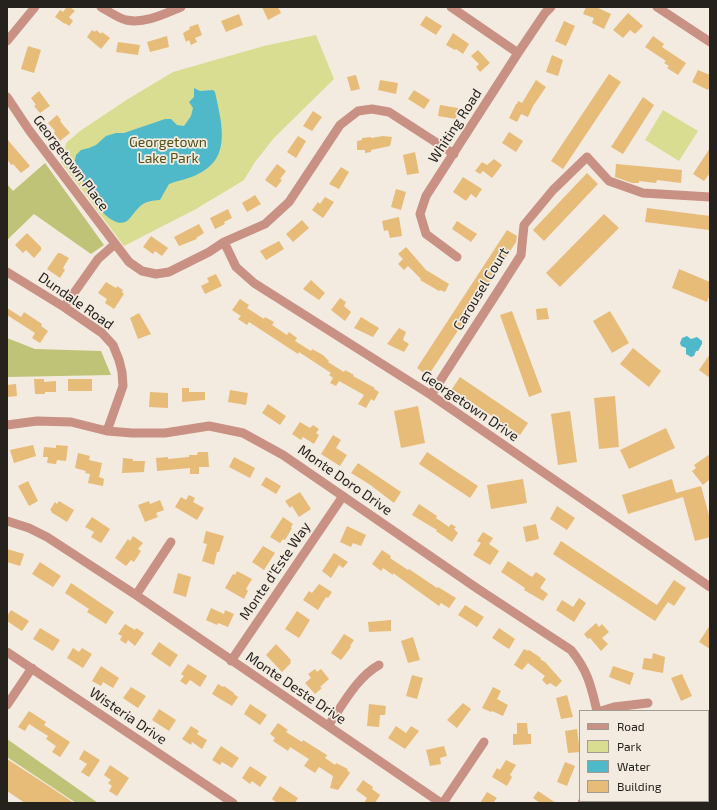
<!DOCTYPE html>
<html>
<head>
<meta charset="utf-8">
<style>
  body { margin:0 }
  #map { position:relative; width:717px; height:810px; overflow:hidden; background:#f3ebe0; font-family:"Exo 2",sans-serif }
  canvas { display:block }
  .frame { position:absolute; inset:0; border:8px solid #25221e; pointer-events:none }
  .legend { position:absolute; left:579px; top:710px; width:130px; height:92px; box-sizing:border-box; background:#f3ebe0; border:1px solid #a19b92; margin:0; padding:5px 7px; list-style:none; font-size:12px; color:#25221e }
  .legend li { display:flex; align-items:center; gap:8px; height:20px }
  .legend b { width:20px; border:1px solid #a19b92 }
</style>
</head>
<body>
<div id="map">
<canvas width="717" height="810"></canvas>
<div class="frame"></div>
<ul class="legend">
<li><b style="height:5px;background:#c99084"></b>Road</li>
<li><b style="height:11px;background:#d8dd91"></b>Park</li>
<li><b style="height:11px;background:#50b9c9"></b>Water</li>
<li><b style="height:11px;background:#e7bb78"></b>Building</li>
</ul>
</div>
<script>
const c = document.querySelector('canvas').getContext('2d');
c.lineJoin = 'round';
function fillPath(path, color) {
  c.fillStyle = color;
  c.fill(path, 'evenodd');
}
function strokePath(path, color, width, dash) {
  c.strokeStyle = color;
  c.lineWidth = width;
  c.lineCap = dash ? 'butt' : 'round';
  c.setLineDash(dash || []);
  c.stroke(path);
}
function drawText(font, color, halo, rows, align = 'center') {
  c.font = font + ' "Exo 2",sans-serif';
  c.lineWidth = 3.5;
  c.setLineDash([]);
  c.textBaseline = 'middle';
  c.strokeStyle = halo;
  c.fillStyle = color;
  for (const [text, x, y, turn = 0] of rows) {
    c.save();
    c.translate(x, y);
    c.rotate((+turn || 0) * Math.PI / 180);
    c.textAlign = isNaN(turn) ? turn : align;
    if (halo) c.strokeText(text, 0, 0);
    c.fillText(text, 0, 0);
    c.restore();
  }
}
fillPath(new Path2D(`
  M316,35L334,79L274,138L255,162L244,180L196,209L124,246L61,162L66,143L80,131L128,99L173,72L264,46Z
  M663,110L698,131L679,161L645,140Z`), '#d8dd91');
fillPath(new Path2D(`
  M45,163L104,245L91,254L34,214L7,240V184L13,191Z
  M7,338L35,349L101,351L111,375L7,377Z
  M7,739L98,803H76L7,757Z`), '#bec377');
fillPath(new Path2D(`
  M194,88L200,91L213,90L215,92C221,121 233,158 198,174C190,179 178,180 169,184L160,200C142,201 141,205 130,218C119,232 101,212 94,202C86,190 82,176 74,164L76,155L81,150L89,148L96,145L106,136L116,133H124L165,119H171L177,125L184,126L191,116L193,108L189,102L194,97Z
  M687,336L691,339L697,337L702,341V344L698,351H696L694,356L691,357L686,354V348L681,346L680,343L682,338Z`), '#50b9c9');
fillPath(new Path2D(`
  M67,7H70L75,11L69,17L73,21L69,26L65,23V24L55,17L60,10L63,12Z
  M262,7H278L281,13L268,20Z
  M586,7H596L611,14L604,29L592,23L594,18L583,14Z
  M628,13L643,26L635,34L630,30L623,38L613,30Z
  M239,14L243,25L226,32L221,21Z
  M426,16L442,26L436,35L420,25Z
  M564,21L575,26L566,46L555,41Z
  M198,24L202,35L195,38L197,42L191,45L189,40L186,42L183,33L190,29L189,27Z
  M92,30L95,32L96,30L101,34L102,32L110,38L101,49L87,37Z
  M453,33L469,44L463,54L456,49L455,50L446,45Z
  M167,36L169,47L150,52L147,42Z
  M653,36L664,44L662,47L686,63L678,75L667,68L669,66L664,63L666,61L645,47Z
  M118,42L140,45L138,55L116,52Z
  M28,46L41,50L34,73L21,69Z
  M478,50L490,63L480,72L476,67L479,64L471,56Z
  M552,55L563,60L558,76L546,72Z
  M698,70L710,75V86L708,90L692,82Z
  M609,74L621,82L563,169L551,161Z
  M356,75L360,89L351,91L347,77Z
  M380,80L398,83L396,94L378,90Z
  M536,80L546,87L533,106L528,117L521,114L517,122L509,118L516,104H517L518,101L522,103Z
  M414,90L430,100L424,109L408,99Z
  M39,91L50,106L40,113L34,106L36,105L31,98Z
  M643,97L654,105L623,154L611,147Z
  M440,105L458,108L456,119L438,116Z
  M313,111L322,117L312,131L303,126Z
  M57,115L61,120L60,121L70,133L60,141L54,133L55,131L48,123Z
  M509,132L523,141L516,152L502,143Z
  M298,136L306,141L296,158L287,152Z
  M383,136L392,137L390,146L371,150V152L365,153V150H357V141L362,140V138L371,137V138Z
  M7,139L30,166L21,173L13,164L11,165L7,159Z
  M710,148V173L704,181L693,174Z
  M415,152L419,173L407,175L403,155Z
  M494,159L502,165L492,178L483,171L480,174L475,171L482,162L487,165Z
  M277,164L286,171L280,179L282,180L276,188L265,180Z
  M616,164L682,170L681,183L657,180L656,183L639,181V183H632L615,177Z
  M341,167L349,172L339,189L329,184Z
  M587,173L598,184L544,241L533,230Z
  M463,177L482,189L476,198L471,194L466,201L453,192Z
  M396,189L406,192L401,210L391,207Z
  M255,195L261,204L247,212L242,203Z
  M325,197L334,202L323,218L312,210L318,202L320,204Z
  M647,208L710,216L709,230L645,222Z
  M228,209L232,218L224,222L225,224L215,229L210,218Z
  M604,214L619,228L560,287L546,273Z
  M399,217L402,236L390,238L388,230L384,231L382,221Z
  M302,220L309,228L293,242L286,234Z
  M457,221L477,234L471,242L452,229Z
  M199,224L204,233L196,238L197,239L179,246L174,237Z
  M507,230L517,236L516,242L428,376L417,368Z
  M27,233L41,247V250L34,258L26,250L23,253L15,245Z
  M151,236L168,248L162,256L155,251L153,254L143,247Z
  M279,241L284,249L266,260L260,251Z
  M406,247L426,270L449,284L445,292L440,290L439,291L420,280L421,279L408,266L404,270L398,264L403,259L398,254Z
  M58,253H60L69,258L63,268L65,270L60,278L47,269Z
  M679,269L710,282V294L707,302L672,288Z
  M216,274L222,286L205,294L201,286L209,282L207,278Z
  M311,280L325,293L319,300L303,289Z
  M106,282L116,288L117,286L123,290L122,292L124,294L114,309L105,303L107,299L98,293Z
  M340,298L346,302L344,306L351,312L345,321L331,310Z
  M240,299L249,305L247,308L264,319L265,317L274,322L272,325L287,335L289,332L297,338L295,341L311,351L312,349L323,355L329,361L328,362L344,372L345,370L354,375L353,376L375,388L374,389L379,392L374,401L371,399L366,408L358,404L364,395L339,381L336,386L330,383L333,378L329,375L331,373L299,352L298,354L249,322L247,325L238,319L241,316L232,310Z
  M7,308L21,317L24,312L42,324L41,326L48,331L40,343L32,338L35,333L7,315Z
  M547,308L549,319L537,320L536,309Z
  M512,311L542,392L529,397L500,315Z
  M610,311L629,343L612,353L593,321Z
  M139,313L151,334L138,339L130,318Z
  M361,317L379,328L373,337L354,328Z
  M399,328L406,332L403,340L409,344L404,352L387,344Z
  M633,348L661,371L649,387L620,364Z
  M710,354V378L699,370Z
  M460,377L528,423L520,435L452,389Z
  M34,379H44V382L56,381V392H45V394H35Z
  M68,379H92V391H68Z
  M16,384L17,396L7,397V385Z
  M182,388H189V392H205V400L182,402Z
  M230,390L248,393L246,405L228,402Z
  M150,392L168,393V408L149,407Z
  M615,396L619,447L599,449L594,398Z
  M268,404L286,416L280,425L262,413Z
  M418,406L425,443L401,448L394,411Z
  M570,411L577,462L558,465L551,414Z
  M300,422L310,428L313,425L319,429L316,433L319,435L314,444L303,437L301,440L292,434Z
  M666,428L675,448L629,469L620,450Z
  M333,435L341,440L336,448L347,455L340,466L321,454Z
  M33,445L36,456L14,463L10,450Z
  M56,445L68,446L66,461L57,460L56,464L47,463L48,457H43L44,447L56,448Z
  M198,452H208L209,467H199V474H190V468L157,471L156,458L168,457V459L189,457V455H197Z
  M427,452L478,486L470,498L419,464Z
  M78,453L90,456L89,460L102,463L99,477L104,479L103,486L88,483L90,474L85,473L86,471L75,468Z
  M710,454V479L703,485L692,471L696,468L694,465Z
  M234,457L255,468L250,478L229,467Z
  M123,458L133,459V461H145L144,472L122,473Z
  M358,463L401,492L394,503L369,484L351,473Z
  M266,477L281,486L276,494L261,485Z
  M523,479L527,503L491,509L487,485Z
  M672,479L676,493L701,486L710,519V537L695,541L683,497L628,514L622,495Z
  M28,481L38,501L29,506L18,486Z
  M300,492L311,509L299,517L292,506L290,508L285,501Z
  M189,495L195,498L193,502L204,508L197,520L175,507L181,497L186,500Z
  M160,500L164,510L156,513L158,517L145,522L138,505L149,501L150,504Z
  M59,501L74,510L67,522L51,512L52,511L50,510L55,502L57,504Z
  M419,504L437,516L436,518L449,527L451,524L456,527L454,529L458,533L452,542L436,531L437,530L412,515Z
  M557,506L575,518L567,530L550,519Z
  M92,517L110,529L101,543L91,537L94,532L85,527Z
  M283,517L293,524L291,527L292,528L285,540L283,539L280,543L270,537Z
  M536,524L539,539L526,542L523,527Z
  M347,526L366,535L361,546L353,543L351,547L340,542Z
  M206,531L224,536L219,552H217L214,565L202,561L207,544L203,543Z
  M483,532L493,538L489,544L499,551L490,565L473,555L481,543L477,541Z
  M133,536L143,543L138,549L141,551L134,562L131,560L126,566L115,558L128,539L130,541Z
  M561,541L657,605L674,580L686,588L674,606L668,602L655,621L553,554Z
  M263,546L275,553L264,570L252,562Z
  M7,549L24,554L20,566L7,562Z
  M382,550L391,556L390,558L408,570L409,569L437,588L438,587L456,598L449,608L441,603L439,606L393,573V575L383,568L381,571L372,564Z
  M334,553L348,562L343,568L339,565L331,578L322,571Z
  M508,561L532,577L536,572L546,579L540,588L548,594L543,601L524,590L525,588L501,572Z
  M40,562L61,576L53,587L32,574Z
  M237,571L252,579L246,589L248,591L244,599L225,588L233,574L235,575Z
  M178,573L191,577L186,597L173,593Z
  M71,583L114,612L106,624L87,612L89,609L65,593Z
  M319,584L332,592L328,598L326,597L318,610L303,600L309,591L312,593Z
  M579,598L586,603L574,622L556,610L562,600L573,607Z
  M465,605L484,617L477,627L458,615Z
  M211,608L224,614L225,610L234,614L228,627L218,623L217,625L206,620Z
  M11,610L29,621L22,631L7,621V616Z
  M297,611L310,620L299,638L285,629Z
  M391,620V631L369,632L368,622Z
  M596,623L599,627L602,624L609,632L602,638L608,644L601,651L590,638L588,639L584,634Z
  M125,624L135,630L136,628L144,633L135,646L128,640L126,644L120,640L122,636L118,634Z
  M710,625V649L699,642Z
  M40,628L60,640L53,651L33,639Z
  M499,628L515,639L509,649L492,638Z
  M344,634L354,640L350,646L351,647L341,660L331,653Z
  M413,637L420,660L408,663L401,641Z
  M159,642L178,655L170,667L151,654Z
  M276,644L291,660L290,662L291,663L282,672L266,655Z
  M73,648L79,652L82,648L92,654L83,668L67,658Z
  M524,649L528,651L529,650L541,658L540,659L545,662L562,681L556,687L550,683L547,685L542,680L545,676L528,663L522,670L514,665Z
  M653,653L665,657L663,673L642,669L644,658L652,659Z
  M188,664L207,676L200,687L190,680L186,685L180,681L184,676L181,674Z
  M101,666L119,678L113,688L103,682L101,686L92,681Z
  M613,666L634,673L630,685L609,677Z
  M315,669L317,672L321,669L329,679L320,687L322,688L315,694L305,683L311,678L308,674Z
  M682,674L692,696L681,701L671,678Z
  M412,675L423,678L417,699L406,696Z
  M218,684L223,687L224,686L234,693V694L238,697L232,706L212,694Z
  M131,687L146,696L138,708L123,698Z
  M493,687L501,691L497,699L508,705L503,716L492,711L491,712L482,708Z
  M567,695L573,717L561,719L556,698Z
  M463,703L471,709L457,728L447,720Z
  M250,704L267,715L260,725L244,714Z
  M369,704L386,706L385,715H380L379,727L367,726Z
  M159,709L176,720L169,731L152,720Z
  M29,711L46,722L44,725L70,742L60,757L52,752L56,746L46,739L48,736L29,724L25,731L18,727Z
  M278,723L288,730L286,732L302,742L303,740L327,755L325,758L335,765L336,763L348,769L347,770L350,773L338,790L330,788L333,776L319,767L315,773L304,766L309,759L290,747L288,751L273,741L275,738L270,734Z
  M517,723H527L528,734H531V744L513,745V734H517Z
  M191,726L199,731L197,734L207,740L202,749L192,742L191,745L182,739Z
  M396,726L406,733L411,726L419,731L405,749L388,738Z
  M577,729L580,752L568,753L565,731Z
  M221,746L239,758L232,768L222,762L220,765L212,760Z
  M444,746L447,756L440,758L441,764L430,766L426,750Z
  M84,750L100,760L89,777L81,772L87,764L79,759Z
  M7,759L44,783L74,803H25L7,791Z
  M506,760L516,765L510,775L512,777L507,786L492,777L497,768L500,770Z
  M565,762L575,766L567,786L557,782Z
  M110,765L129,778L117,796L109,791L112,786L108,783L111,780L104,775Z
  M250,766L267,777L260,787L252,781L250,784L242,778Z
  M363,780L373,787L372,789L380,795L375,803H364L367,798L356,790Z
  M280,786L298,798L295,803H277L272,799Z
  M538,791L556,803H540L533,798Z
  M487,792L497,798L493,803H480Z`), '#e7bb78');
strokePath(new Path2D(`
  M101,7C108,11 118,18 126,20C145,24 164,14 181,7
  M451,7L518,53
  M657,7L710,42
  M7,41L35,7
  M7,97L29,130L129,262L142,271L156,274L169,272L209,252L224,242L265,224L289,202L340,125L358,111L372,109L389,112L454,154
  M224,242L236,267L254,283L431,395L710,587
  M457,257L426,234L420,214L426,196L518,53L545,13L551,7
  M7,272L64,307L102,333L113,345L119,360L122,372L123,386L107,431
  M64,307L98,259L115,244
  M431,395L500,288L521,255L524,225L553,190L587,157L609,181L643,193L710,197
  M7,425L37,421L71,422L107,431L132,433H165L209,426L243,433L283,455L478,589L571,650C588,671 591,686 597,711
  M7,521L29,528L47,537L136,595L441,803
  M136,595L171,542
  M7,652L233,803
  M231,661L343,496
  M7,705L32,668
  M601,711L614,707L648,703
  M328,726C342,706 357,677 379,665
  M443,803L484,742
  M582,803L583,801`), '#c99084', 9);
drawText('14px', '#25221e', '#f3ebe0', [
  ["Whiting Road",455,126,-57],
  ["Georgetown Place",71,163,53],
  ["Carousel Court",481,289,-59],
  ["Dundale Road",76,301,35],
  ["Georgetown Drive",470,406,34],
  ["Monte Doro Drive",345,480,35],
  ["Monte d'Este Way",275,571,-56],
  ["Monte Deste Drive",296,688,34],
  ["Wisteria Drive",128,716,34]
]);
drawText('14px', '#4f5119', '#f3ebe0', [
  ["Georgetown",168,142],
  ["Lake Park",168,158]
]);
</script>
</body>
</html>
